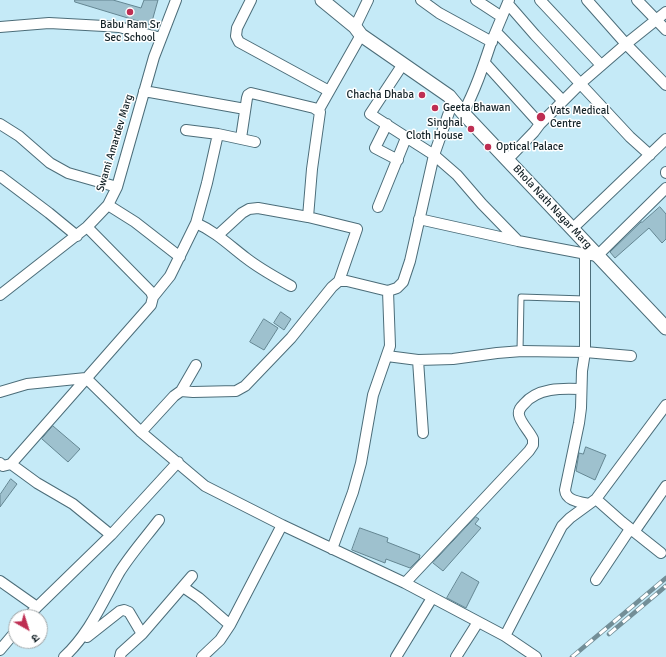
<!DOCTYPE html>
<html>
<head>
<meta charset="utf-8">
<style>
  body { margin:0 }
  #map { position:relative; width:666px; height:657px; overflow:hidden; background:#c5eaf7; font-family:Signika,"Noto Sans Devanagari",sans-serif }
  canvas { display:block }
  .north { position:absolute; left:8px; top:609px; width:40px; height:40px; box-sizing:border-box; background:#fff; border:1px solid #a1a7a9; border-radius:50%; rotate:141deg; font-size:11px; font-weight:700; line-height:16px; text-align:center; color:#152328 }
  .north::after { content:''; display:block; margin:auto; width:14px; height:18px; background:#be2e52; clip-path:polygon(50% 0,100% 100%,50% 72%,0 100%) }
</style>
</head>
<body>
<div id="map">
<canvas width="666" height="657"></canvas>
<div class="north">उ</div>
</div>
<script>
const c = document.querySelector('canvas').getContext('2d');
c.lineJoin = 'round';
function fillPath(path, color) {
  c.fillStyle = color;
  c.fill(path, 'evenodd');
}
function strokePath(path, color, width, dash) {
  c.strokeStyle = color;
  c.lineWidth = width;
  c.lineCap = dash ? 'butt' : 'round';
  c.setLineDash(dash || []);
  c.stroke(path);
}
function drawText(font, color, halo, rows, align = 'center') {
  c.font = font + ' Signika,sans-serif';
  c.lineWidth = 3;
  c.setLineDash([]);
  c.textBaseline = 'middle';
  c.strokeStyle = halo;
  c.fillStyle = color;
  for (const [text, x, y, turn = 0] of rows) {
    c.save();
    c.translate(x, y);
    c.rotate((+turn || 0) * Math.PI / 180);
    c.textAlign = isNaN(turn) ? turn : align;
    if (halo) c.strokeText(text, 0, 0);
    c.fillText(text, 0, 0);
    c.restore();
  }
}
const building = new Path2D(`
  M75,0H113L141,8L144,0H158L151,25L75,2Z
  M660,207L666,214V239L662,243L649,228L615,258L610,252L641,222H642Z
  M281,312L291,319L284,330L274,323Z
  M264,319L278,328L264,350L250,342Z
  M53,426L80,449L68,462L42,439Z
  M586,447L606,455L595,480L576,471L579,453L583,454Z
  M11,479L17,484L0,507V495Z
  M476,517L479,519L475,524L481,528L443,571L433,563Z
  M360,528L388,538L387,542L420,555L419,559L410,568L386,559L385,563L352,550Z
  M462,572L479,582L466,608L447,598Z`);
fillPath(building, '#9ec1ce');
strokePath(building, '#648692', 1);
const service = new Path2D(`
  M520,351L521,297L585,299`);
const minor = new Path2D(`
  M251,0L237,28L236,36L239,42L329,91
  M421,0L439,13L492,42
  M476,0L502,17
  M540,0L601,65
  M587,0L626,44L666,85
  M637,0L666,30
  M508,4L535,35L630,137L650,155
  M0,27L49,23L104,26L119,27L161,38
  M355,27L368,0
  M496,32L563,101
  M485,63L540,124
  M403,64L370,114L434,155L457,175L482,204L518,241
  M144,91L245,109
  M318,111L361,35
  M463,113C475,91 483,67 491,43C497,29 503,14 509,0
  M0,124L19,136L50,163L68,173L117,187
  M387,124L375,148L398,160
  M186,130L218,134L255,142
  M241,138L247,98L248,95L251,93L314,108L320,112L312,169L308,217
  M507,160L534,132L540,124L581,83L626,44L666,12
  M666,172V173
  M0,176L49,213L77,236
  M108,205L135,222L180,257
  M378,207L406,138
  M419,219L518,241L597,256L666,188
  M196,223C216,232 229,245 246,258C260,269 275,277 291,286
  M87,227L151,292L153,297
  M572,229L666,139
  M585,254V352L582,371L581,408L579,423L565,490C566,501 580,502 589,504
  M339,281H347L388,291L397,288L403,282L410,261L434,155L453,101
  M0,295L87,227L108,205L117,187L154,57L176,0
  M387,356L418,360L453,359L497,353L522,351L585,352L631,356
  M418,360L423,433
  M181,391L196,365
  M0,392L27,384L86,378L141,432L205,486L282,525L405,583L505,636L536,657
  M141,432L174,396L181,391L193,392L236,391L245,386L291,338L332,287L339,281L357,229L308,217L258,208L249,209L242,213L218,235
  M0,463L3,466L11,464L151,305L153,297L170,276L196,223L207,183L218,134
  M11,464L37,483L73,504L111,535
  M596,499L622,522L661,553
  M634,532L666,486
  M332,549L353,492L361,463L373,395L390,346L388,291
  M596,580L630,529
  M0,581L37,607
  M405,583L529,451L533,445V439C530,432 520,422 519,415C518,410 521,407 524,404C537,388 562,388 580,389
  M183,587L199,598L230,625
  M28,617L37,607L111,535L178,462
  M505,636L562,526L570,518L596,499L666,405
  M87,637L120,611L124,610L129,612L142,634
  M0,650L16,631
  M64,657C89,634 102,603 119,573C130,555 146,537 159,520
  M120,657L121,653L142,634L192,576
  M202,657L220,640L230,625L282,525
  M396,657L432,598
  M456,657L478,622`);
const tertiary = new Path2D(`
  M322,0L355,27L361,35L449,96L463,113L666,328`);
strokePath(service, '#4c6d79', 7);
strokePath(minor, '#4c6d79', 12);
strokePath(tertiary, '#4c6d79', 15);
strokePath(service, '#fff', 5);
strokePath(minor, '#fff', 10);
strokePath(tertiary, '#fff', 13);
const rail = new Path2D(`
  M609,634L666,586
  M572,657L666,578`);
strokePath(rail, '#738e97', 4.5);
strokePath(rail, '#fff', 3, [9]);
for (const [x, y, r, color] of [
  [130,12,4,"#be2e52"],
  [422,95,4,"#be2e52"],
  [435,108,4,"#be2e52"],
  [541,117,5,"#be2e52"],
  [471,129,4,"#be2e52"],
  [488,147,4,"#be2e52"]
]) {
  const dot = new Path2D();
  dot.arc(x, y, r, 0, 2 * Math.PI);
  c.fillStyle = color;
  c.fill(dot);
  strokePath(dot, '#fff', 1.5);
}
drawText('11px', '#152328', '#fff', [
  ["Babu Ram Sr",130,25,"center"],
  ["Sec School",130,38,"center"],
  ["Chacha Dhaba",414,95,"right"],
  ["Geeta Bhawan",443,108],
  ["Vats Medical",550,111],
  ["Centre",550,124],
  ["Singhal",463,123,"right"],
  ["Cloth House",463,136,"right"],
  ["Optical Palace",496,147]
], 'left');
drawText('11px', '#152328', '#fff', [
  ["Swami Amardev Marg",115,143,-73],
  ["Bhola Nath Nagar Marg",552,207,47]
]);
</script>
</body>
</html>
